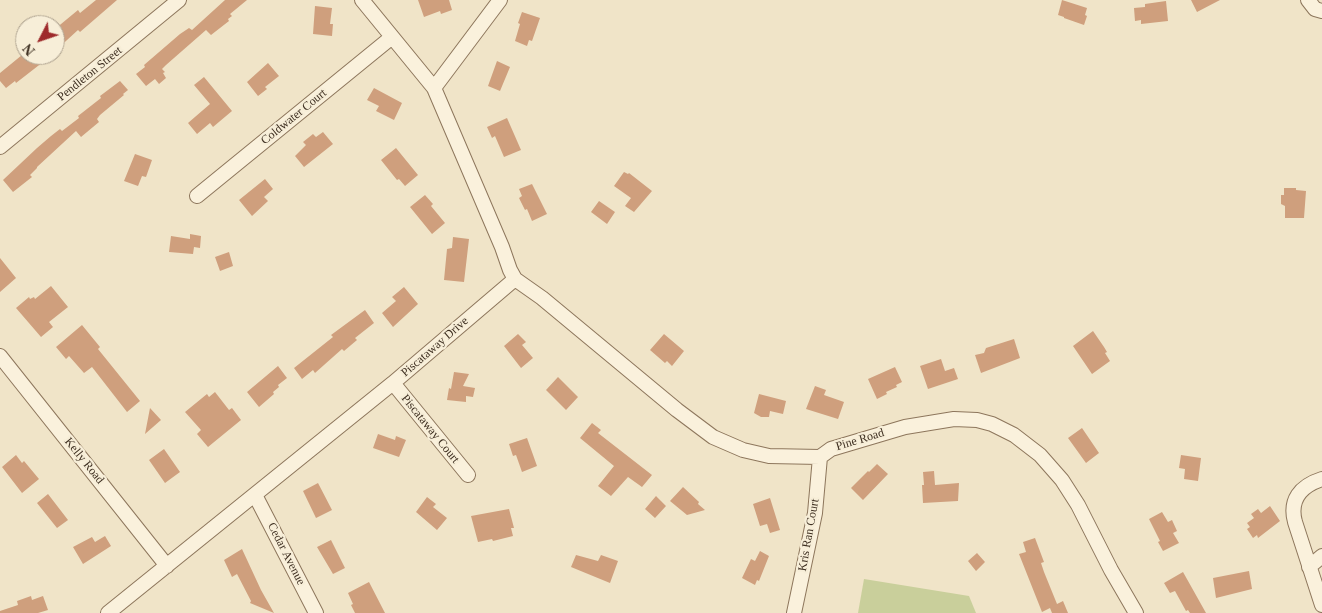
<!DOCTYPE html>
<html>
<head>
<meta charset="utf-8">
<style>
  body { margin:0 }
  #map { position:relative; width:1322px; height:613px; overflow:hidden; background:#f0e4c8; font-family:Georgia,serif }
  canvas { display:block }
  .north { position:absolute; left:15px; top:15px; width:50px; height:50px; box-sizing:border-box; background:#f7eed8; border:1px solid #ada18e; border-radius:50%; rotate:229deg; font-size:14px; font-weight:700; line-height:20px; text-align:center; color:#3d2e20 }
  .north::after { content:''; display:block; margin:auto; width:18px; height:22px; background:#9e2a2b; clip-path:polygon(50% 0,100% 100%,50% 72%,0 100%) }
</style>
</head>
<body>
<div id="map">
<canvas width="1322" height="613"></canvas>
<div class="north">N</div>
</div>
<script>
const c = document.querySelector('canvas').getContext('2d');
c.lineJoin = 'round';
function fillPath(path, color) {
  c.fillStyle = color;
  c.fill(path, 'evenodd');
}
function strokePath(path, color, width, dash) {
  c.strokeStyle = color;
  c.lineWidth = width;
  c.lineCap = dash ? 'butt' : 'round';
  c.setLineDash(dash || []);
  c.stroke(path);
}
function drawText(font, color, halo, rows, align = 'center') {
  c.font = font + ' Georgia,serif';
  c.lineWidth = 4.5;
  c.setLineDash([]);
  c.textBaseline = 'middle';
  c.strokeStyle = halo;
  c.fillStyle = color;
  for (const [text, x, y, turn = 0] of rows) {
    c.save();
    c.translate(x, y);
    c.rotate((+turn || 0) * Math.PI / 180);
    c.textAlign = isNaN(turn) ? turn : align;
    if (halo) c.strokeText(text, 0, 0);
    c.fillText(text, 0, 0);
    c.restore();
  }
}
fillPath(new Path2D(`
  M864,579L969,596L976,613H858Z`), '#c9cf9b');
fillPath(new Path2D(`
  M96,0H117L80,32L78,30L55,51V29L78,10L80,13Z
  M225,0H247L230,14L232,16L228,19L229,21L211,35L206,30L166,65L162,69L165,72L163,73L166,78L159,84L155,79L146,86L136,74L145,67L144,65L180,34L189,28L192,30Z
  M418,0H449L452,10L441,14L440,11L424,17Z
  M1062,0L1087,8L1085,15L1087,16L1084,25L1064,18V17L1058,15Z
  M1191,0H1220L1197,12Z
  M1166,1L1168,21L1141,24V20L1135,21L1134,8L1145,7V4Z
  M315,6L332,8L330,24H333L332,36L313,34Z
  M522,12L540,18L532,41L529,40L527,46L515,41L520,24L518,23Z
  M22,55H52L16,83L15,81L6,88L0,81V73Z
  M497,61L510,67L500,91L488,86Z
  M268,63L279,76L265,87L267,89L258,96L247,82Z
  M204,77L232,111L213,127L210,123L197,134L188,123L210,104L194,85Z
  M120,81L128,90L123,94L124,95L100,115L97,119L99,122L81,137L76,131L37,167V168L30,175L32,177L13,192L3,180L37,148L51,136L60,129L62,131L79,118L78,116L101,98L100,96Z
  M374,88L402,103L394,120L376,111L379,106L367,100Z
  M507,118L521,150L504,157L495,136L492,138L487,127Z
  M323,132L333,144L304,167L295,156L306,145L303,142L313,134L316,137Z
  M396,148L418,175L405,186L399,179L397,180L381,160Z
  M135,154L152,160L146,177L142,176L138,186L124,181Z
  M624,172L628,174L629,173L652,191L634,212L625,206L631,198L614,186Z
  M265,179L273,189L264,197L268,201L252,216L239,200Z
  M532,184L547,214L532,221L527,209L525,210L519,198L522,196L519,189Z
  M1284,188H1296V190L1306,191L1304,218H1285V206L1281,204V195H1284Z
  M425,195L433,204L431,206L445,223L432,234L410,207Z
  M599,201L615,212L607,224L591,212Z
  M190,234L201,236L200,248L194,247L193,254L169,252L171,236L190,239Z
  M453,237L469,239L464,282L444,280L447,249L452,248Z
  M229,252L233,266L220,271L215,257Z
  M0,258L16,278L0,292Z
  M51,286L68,307L49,322L53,327L41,337L16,308L29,297L30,299L34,297L35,299Z
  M404,287L418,304L393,327L382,313L396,301L392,297Z
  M365,310L374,323L355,338L357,340L344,351L342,349L315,373L313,370L302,379L294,368L333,337L331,335Z
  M82,325L100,347L98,349L140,401L127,412L92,367L84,373L69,356L66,359L56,347Z
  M1093,331L1104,347L1107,352L1105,353L1110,361L1092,374L1073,346Z
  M518,334L526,342L522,345L533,358L521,368L504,346Z
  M664,334L684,351L672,366L667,361L665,363L650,350Z
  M1014,339L1020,358L981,373L975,355L984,353L986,348Z
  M941,359L945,371L954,368L958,379L928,389L920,366Z
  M278,366L287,378L278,385L279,387L273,392L274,394L259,407L247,392Z
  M895,367L902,382L896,385L897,387L886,392L887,394L877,399L868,379Z
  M454,372L469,374L463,386L475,388L473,397L466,396V402L447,400L449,388L451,389Z
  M558,377L578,397L566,410L546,390Z
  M815,386L826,390L824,395L844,402L838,419L806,409Z
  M215,392L229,410L232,408L241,420L208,447L197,434L201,430L185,412L207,394L209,397Z
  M759,394L786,401L783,414L770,411L769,417H761L754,413Z
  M150,408L161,420L145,434Z
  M592,423L601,430L598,433L652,475L642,487L628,477L611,496L598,486L614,466L580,438Z
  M1082,428L1099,453L1086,463L1068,438Z
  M378,434L395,440L396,436L406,440L399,457L373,448Z
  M527,438L537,466L522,472L516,455L513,456L509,444Z
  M164,449L180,472L165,483L149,460Z
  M16,455L22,463L24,461L39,479L22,493L2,467Z
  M1181,455L1201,458L1198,481L1184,479L1185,469L1179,468Z
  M877,464L888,474L863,500L851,488L868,471L869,472Z
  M934,471L935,485L959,483L958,501L923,503L922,485H924L923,472Z
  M318,483L332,510L316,518L303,491Z
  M683,487L699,502L698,504L705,510L687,515L670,501Z
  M48,494L68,520L57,528L37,503Z
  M656,496L666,506L655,518L645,509Z
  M427,497L436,504L433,507L447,518L437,530L416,512Z
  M770,498L780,530L770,533L767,524L760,526L753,504Z
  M1270,506L1280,521L1258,538L1257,535L1253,538L1247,529L1250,527L1247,523L1254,518L1251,514L1258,509L1261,513Z
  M509,509L514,528H511L513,536L493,541L492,539L478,542L471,516Z
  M1162,512L1168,522L1172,520L1177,531L1173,533L1179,543L1163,551L1158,542L1160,541L1149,519Z
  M105,536L111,546L83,564L73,547L92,537L95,542Z
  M1035,538L1044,562L1041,563L1044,572L1057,604L1063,601L1068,613H1052L1050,608L1042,612L1019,554L1026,552L1023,542Z
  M331,540L345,568L333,574L317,547Z
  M242,549L261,590L274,613L250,603L251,601L237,574L232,577L224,560Z
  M760,551L769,556L759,581L757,580L755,585L742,578L751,559L755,561Z
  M977,553L985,562L976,571L968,561Z
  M576,555L598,561L601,555L618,561L610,583L571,567Z
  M1249,571L1252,589L1216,598L1213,578Z
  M1183,572L1206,613H1190L1188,610L1186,611L1175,591L1170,593L1164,583Z
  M369,582L385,613H355L351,605L353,604L348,593Z
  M31,596L32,600L43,596L48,610L38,613H0V611L18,605L17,601Z`), '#cf9f7d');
const minor = new Path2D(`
  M1308,0L1315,9L1322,11
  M434,88L500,0
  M0,147L179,0
  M197,196L392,37
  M515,279L542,298L677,410L713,437L743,450L769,456L820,457L831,449L905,427L954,419L977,420L992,424L1014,435L1040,455L1062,480L1078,505L1111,570L1136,613
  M0,356L167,566
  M393,383L468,475
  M1322,479C1300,486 1289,500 1295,522L1322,605
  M255,495L316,613
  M1309,567L1322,556
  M108,613L393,383L515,279L510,270L502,247L434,88L362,0
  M794,613L815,513L820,457`);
strokePath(minor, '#8d765c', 16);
strokePath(minor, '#faf1dc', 14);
drawText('12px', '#3d2e20', '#f7eed8', [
  ["Pendleton Street",90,74,-39],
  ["Coldwater Court",294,117,-39],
  ["Piscataway Drive",435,347,-41],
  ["Piscataway Court",430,429,51],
  ["Pine Road",860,440,-17],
  ["Kelly Road",84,461,51],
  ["Kris Ran Court",809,535,-80],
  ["Cedar Avenue",286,554,63]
]);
</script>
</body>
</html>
